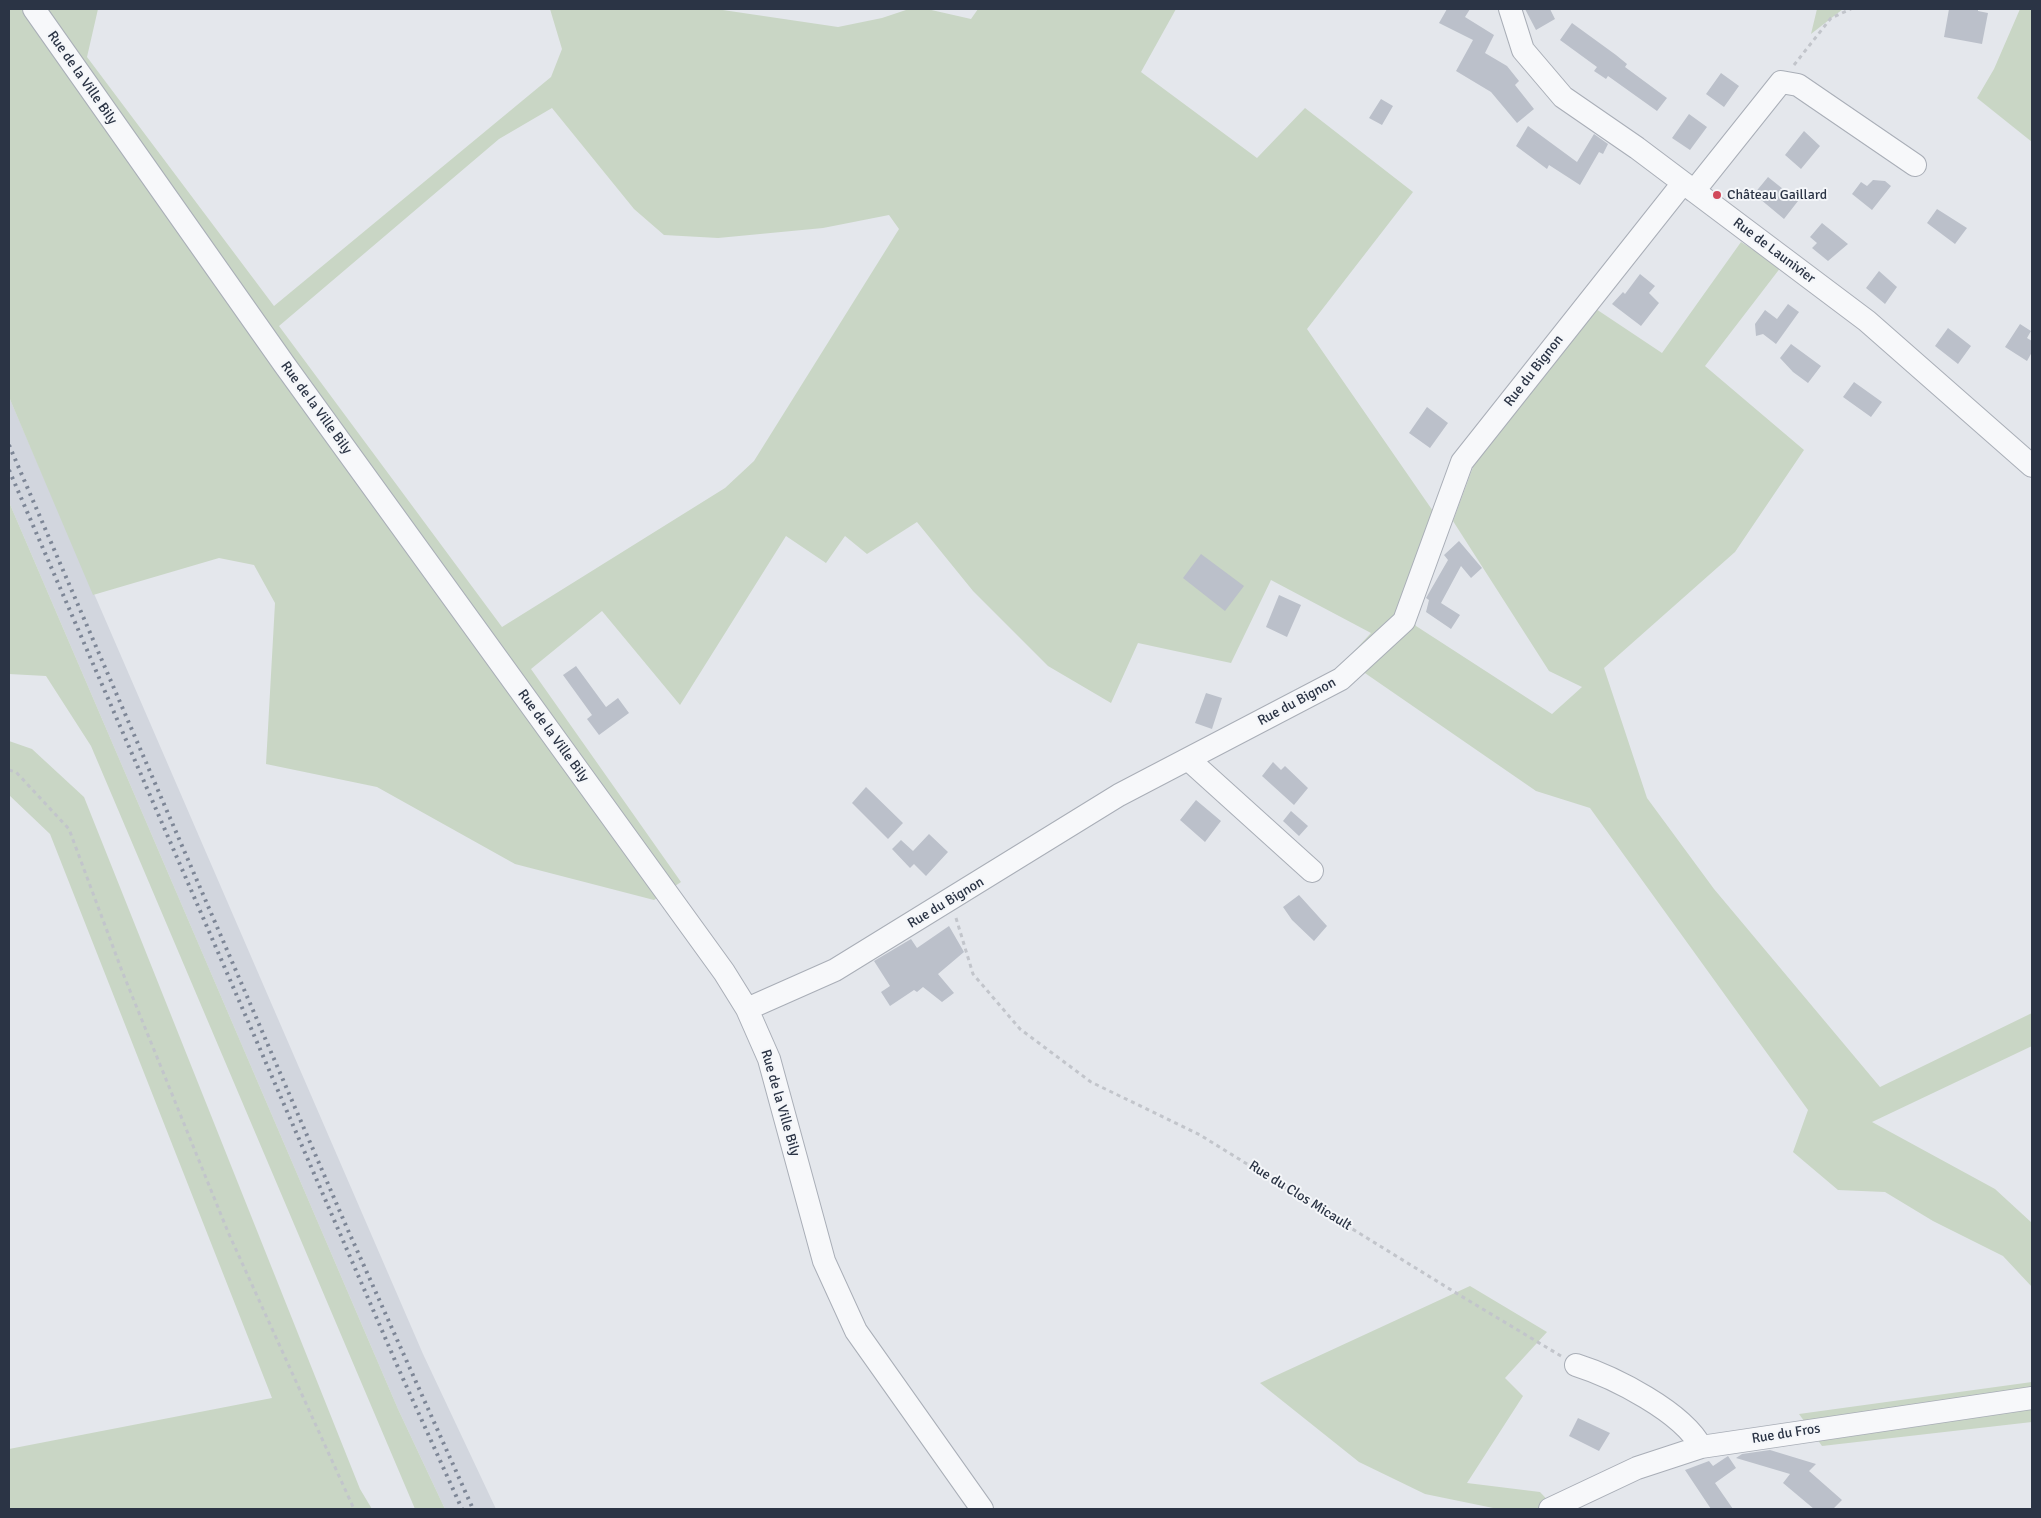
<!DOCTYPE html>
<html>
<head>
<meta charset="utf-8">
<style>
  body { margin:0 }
  #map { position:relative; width:2041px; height:1518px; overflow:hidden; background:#e4e7ec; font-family:Signika,sans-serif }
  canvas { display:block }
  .frame { position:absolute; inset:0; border:10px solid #2b3445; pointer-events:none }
</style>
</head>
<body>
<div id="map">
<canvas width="2041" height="1518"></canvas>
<div class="frame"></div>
</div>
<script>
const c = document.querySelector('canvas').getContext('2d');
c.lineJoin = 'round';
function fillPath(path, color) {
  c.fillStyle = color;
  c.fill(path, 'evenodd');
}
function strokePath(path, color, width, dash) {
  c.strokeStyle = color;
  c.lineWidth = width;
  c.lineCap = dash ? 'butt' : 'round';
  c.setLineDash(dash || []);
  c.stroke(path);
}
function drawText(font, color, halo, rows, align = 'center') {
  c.font = font + ' Signika,sans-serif';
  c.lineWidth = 4;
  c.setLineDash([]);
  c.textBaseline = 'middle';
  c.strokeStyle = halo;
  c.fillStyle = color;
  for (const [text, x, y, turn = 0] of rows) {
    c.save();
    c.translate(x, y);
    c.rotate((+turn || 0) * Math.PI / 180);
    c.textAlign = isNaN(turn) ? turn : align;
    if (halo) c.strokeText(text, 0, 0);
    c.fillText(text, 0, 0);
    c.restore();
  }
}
fillPath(new Path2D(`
  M9,397L423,1354L496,1509H445L398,1409L9,502Z`), '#d2d6de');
fillPath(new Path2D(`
  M9,9H98L87,57L274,306L551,77L562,49L550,9H716L838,27L882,18L909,9H927L971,19L978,9H1176L1141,72L1257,158L1305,108L1413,192L1307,329L1435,514L1403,598L1416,626L1552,714L1582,687L1549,671L1453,521L1476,459L1596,309L1662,353L1741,242L1781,267L1705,366L1804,450L1735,552L1604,668L1647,798L1714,889L1880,1087L2032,1013V1046L1872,1122L1995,1189L2032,1223V1287L2003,1256L1933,1221L1885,1192L1838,1190L1793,1152L1808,1110L1590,808L1536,791L1346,660L1371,633L1271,580L1231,663L1138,643L1111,703L1048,666L973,591L917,522L867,554L845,536L826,563L786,536L680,705L602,611L531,669L681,882L654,900L515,864L377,787L266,764L275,603L254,565L219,558L93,595L9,397ZM552,108L634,209L664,235L718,238L823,228L889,215L899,229L754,461L725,488L502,627L279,326L499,139Z
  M1817,9H1843L1811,34Z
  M2020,9H2032V142L1977,98L1994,69Z
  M9,502L398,1409L445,1509H415L91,746L46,676L9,674Z
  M9,741L32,749L84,797L360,1489L372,1509H9V1449L272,1398L50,834L9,795Z
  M1470,1286L1547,1332L1505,1378L1523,1396L1467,1483L1540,1492L1556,1509H1498L1425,1494L1359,1462L1260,1383Z
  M2032,1382V1422L1822,1446L1799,1414Z`), '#c9d6c5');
fillPath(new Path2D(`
  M1447,9H1470L1465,17L1494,35L1485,53L1507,66L1519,81L1515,85L1534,109L1517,123L1491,92L1456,71L1473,40L1439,23Z
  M1525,9H1550L1555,19L1536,30Z
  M1949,9H1978V11L1988,13L1982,44L1944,37Z
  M1572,23L1616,55L1627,64L1625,67L1667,98L1657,111L1608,76L1606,79L1594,71L1597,67L1560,40Z
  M1721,73L1739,86L1724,107L1706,94Z
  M1381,99L1393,106L1382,125L1369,118Z
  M1689,114L1707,127L1690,150L1672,138Z
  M1528,126L1577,162L1594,134L1608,144L1603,154L1599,152L1580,185L1549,165L1547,169L1516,146Z
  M1804,131L1820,146L1801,169L1785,155Z
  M1768,177L1798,201L1784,219L1754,194Z
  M1873,180L1885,181L1891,186L1872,210L1852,194L1861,182L1867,186Z
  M1937,209L1967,228L1955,244L1927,223Z
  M1822,223L1848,244L1828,261L1812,248L1817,243L1810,237Z
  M1879,271L1897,287L1885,304L1866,288Z
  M1640,274L1655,286L1649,293L1659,303L1641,326L1612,304L1623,292L1625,294Z
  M1788,304L1799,312L1776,344L1763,334L1756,336L1755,324L1765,310L1777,319Z
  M2020,324L2031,331L2027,338L2032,341V352L2027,361L2005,347Z
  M1948,328L1971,346L1958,364L1935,346Z
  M1791,344L1821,366L1808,383L1793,372L1780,358Z
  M1854,382L1882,402L1871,417L1843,397Z
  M1427,407L1448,423L1430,448L1409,433Z
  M1459,541L1482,568L1471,578L1461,566L1441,603L1460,615L1451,629L1426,612L1429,600L1426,598L1448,560L1444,555Z
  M1201,554L1244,586L1225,611L1183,578Z
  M1279,595L1301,605L1287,637L1266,627Z
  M576,666L606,707L618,698L629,713L599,735L587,719L592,715L563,675Z
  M1206,693L1222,698L1212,729L1195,723Z
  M1273,762L1281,770L1285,766L1308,788L1294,805L1262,776Z
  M866,787L903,823L888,839L852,803Z
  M1196,800L1221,821L1205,842L1180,820Z
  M1291,811L1308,826L1299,836L1283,821Z
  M929,834L948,852L926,876L914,864L910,868L892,849L901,840L913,851Z
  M1299,895L1327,926L1314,941L1292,920L1283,907Z
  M949,926L964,952L938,974L954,993L942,1002L923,987L917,992L914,990L890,1006L881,992L890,986L874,961L911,939L917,948Z
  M1578,1418L1610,1433L1599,1451L1569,1436Z
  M1770,1450L1816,1464L1809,1471L1842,1500L1833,1509H1814L1783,1483L1790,1474L1736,1458L1742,1454Z
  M1728,1456L1736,1468L1715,1483L1733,1509H1711L1685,1470L1709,1461L1713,1466Z`), '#bbc0ca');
const minor = new Path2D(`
  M34,9L284,364L724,972L747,1009L769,1059L824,1261L856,1331L982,1509
  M1510,9L1523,50L1563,97L1637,148L1867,321L2032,466
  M1694,191L1781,82L1798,85L1915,165
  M1188,759L1312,871
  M747,1009L835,970L1119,795L1341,679L1404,621L1462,462L1683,183
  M1576,1365C1614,1377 1683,1412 1701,1447
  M1550,1509L1637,1468L1701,1447L2032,1398`);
strokePath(minor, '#a9aeb7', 24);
strokePath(new Path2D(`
  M1794,65L1831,18L1851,9
  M9,770L16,772L69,829L122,971L228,1232L354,1509
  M956,918L973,974L1020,1029L1091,1082L1200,1135L1461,1296L1561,1356`), '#c2c5cb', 3, [4, 4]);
strokePath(minor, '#f7f8fa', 22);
strokePath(new Path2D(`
  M9,445L347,1228L473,1509
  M9,470L400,1372L462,1509`), '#7d8696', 4, [2.5, 5]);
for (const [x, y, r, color] of [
  [1717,195,5,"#d1495b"]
]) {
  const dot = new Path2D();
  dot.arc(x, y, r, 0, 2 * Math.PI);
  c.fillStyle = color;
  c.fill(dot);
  strokePath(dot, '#f4f6f9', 2);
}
drawText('14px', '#2b3445', '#f4f6f9', [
  ["Rue de la Ville Bily",82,78,55],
  ["Rue de Launivier",1774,251,37],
  ["Rue du Bignon",1534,371,-52],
  ["Rue de la Ville Bily",316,408,54],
  ["Rue du Bignon",1297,702,-28],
  ["Rue de la Ville Bily",553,736,54],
  ["Rue du Bignon",946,903,-31],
  ["Rue de la Ville Bily",780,1103,74],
  ["Rue du Clos Micault",1300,1196,32],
  ["Rue du Fros",1786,1434,-9]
]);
drawText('14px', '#2b3445', '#f4f6f9', [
  ["Château Gaillard",1727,195]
], 'left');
</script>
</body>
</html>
